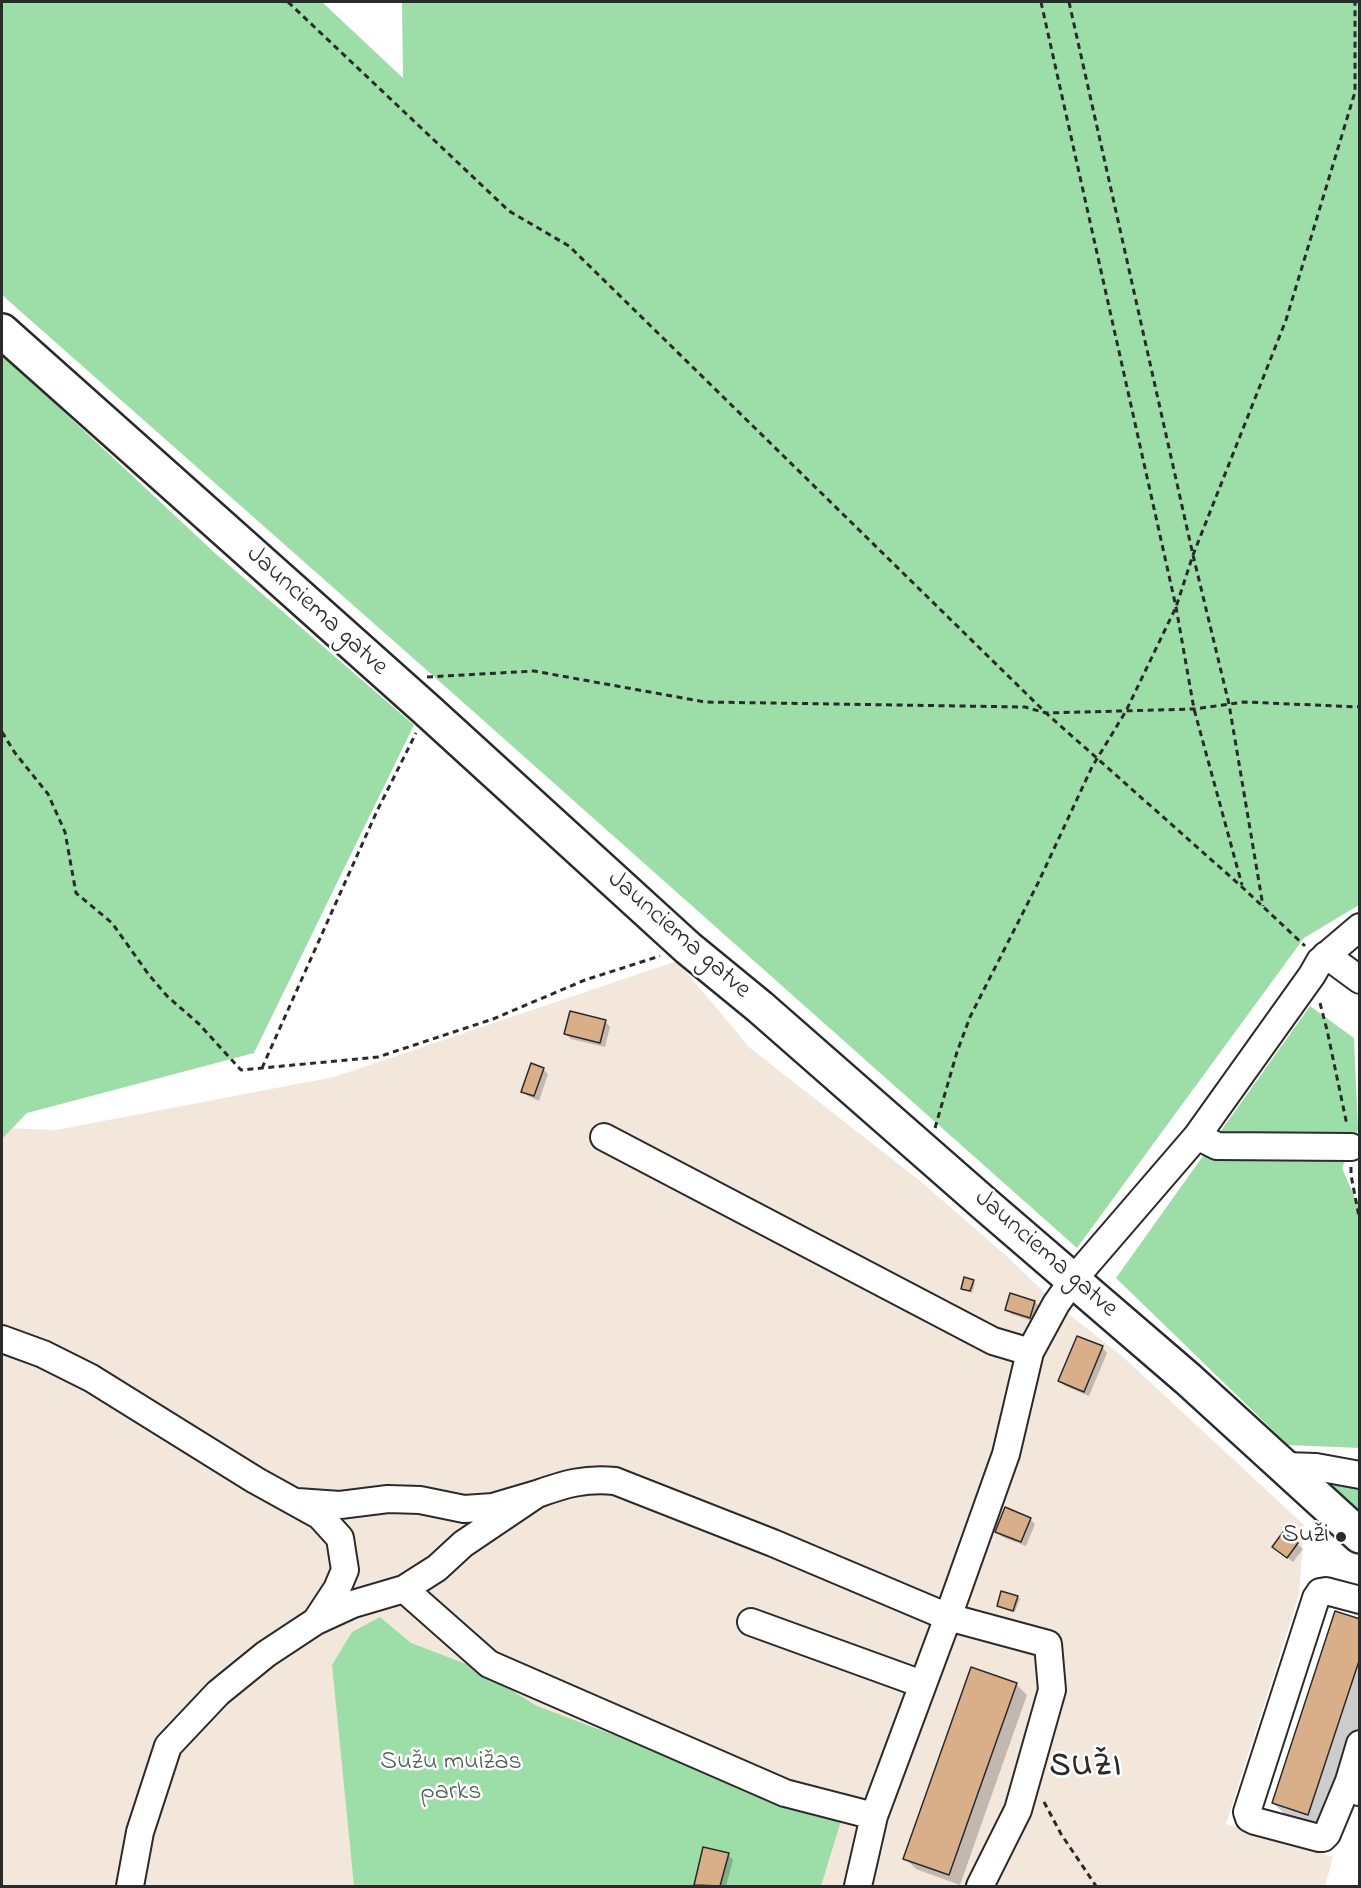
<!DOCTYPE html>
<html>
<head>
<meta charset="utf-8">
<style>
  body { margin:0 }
  #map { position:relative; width:1361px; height:1888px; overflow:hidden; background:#fff; font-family:"Indie Flower",sans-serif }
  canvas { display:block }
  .frame { position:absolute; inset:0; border:3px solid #2b2b2b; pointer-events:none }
</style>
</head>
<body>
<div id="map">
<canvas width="1361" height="1888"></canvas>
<div class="frame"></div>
</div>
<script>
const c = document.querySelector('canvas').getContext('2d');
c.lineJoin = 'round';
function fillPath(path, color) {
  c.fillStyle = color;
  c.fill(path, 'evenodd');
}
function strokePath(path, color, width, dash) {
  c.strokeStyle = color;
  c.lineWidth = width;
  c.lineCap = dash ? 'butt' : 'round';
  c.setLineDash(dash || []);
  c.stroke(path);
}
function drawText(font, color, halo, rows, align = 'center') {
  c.font = font + ' "Indie Flower",sans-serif';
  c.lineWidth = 5;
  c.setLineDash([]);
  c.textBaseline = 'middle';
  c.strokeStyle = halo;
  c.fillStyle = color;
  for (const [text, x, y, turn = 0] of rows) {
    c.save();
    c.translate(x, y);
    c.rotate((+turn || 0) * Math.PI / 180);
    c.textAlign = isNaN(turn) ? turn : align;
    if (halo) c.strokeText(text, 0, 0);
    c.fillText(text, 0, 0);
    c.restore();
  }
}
fillPath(new Path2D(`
  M677,961L750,1048L919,1180L1009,1258L1056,1304L1122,1356L1304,1525L1299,1595L1226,1824L1333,1857L1325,1886H2V1109L6,1128L56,1130L334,1077Z`), '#f3e7dc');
fillPath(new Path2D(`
  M2,2H322L403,78L402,2H1359V905L1304,938L1077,1248L439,681L2,295Z
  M2,354L216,554L414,725L254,1053L27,1113L2,1139Z
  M1310,1006L1354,1038L1358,1129L1342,1168L1359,1207L1360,1303L1358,1309L1360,1311L1359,1448L1288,1445L1116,1278Z
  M1335,1484H1353L1359,1486V1517L1333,1494V1487Z
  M380,1617L411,1643L474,1667L537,1706L841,1821L821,1886H354L332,1665L352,1632Z`), '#9ddea8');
fillPath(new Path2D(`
  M605,1021L610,1027L605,1047L571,1039L566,1034Z
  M543,1069L548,1074L539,1101L528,1096L522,1091Z
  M973,1281L975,1283L972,1293L962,1288Z
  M1035,1302L1040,1307L1035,1322L1011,1314L1006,1309Z
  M1102,1347L1107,1353L1089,1396L1065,1386L1060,1381Z
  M1030,1519L1035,1524L1026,1546L1002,1537L997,1532Z
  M1284,1534L1303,1549L1293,1562L1274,1547Z
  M1018,1597L1020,1599L1015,1612L998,1606Z
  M1360,1621V1724L1324,1830L1290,1819L1273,1803Z
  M1016,1684L1027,1695L960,1885L916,1869L905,1858Z
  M728,1855L733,1860L726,1886H697L695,1885Z`), '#0003');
const building = new Path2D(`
  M570,1011L606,1020L600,1043L564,1034Z
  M531,1063L544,1068L534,1096L521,1092Z
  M964,1277L974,1280L970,1291L961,1289Z
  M1010,1293L1035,1301L1030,1318L1005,1310Z
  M1077,1336L1103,1346L1084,1392L1058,1381Z
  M1005,1507L1031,1518L1021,1542L995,1532Z
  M1283,1532L1298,1543L1287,1558L1272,1547Z
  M1001,1591L1018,1596L1013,1611L997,1606Z
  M1335,1611L1360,1619V1658L1308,1815L1272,1803Z
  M971,1667L1017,1683L949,1875L903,1859Z
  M703,1847L729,1853L720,1886L694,1885Z`);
fillPath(building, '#d8af89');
strokePath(building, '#2b2b2b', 1.5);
const minor = new Path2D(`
  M1326,955L1360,980
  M1197,1136L1217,1146L1351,1147
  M604,1137L993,1341L1030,1352
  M2,1339L43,1354L91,1378L255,1480L320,1516L340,1538L345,1570L337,1589L316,1621L353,1604L404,1589L437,1568L463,1544L537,1494L493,1507L464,1509L420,1500L388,1499L340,1505L297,1502
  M1284,1466L1316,1467L1360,1475
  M537,1494C565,1484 585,1478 615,1481L773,1543L948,1617L1048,1644L1052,1690L1018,1810L980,1886
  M404,1589L489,1664L785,1793L874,1816
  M751,1622L922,1684
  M1349,1781L1327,1834L1323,1838H1319L1255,1821L1249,1818L1247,1812L1316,1598L1320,1592L1326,1591L1360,1600
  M1359,1792L1349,1781L1360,1744
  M130,1886L140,1832L168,1746L218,1693L266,1654L316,1621
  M858,1886L874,1816L948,1617L1006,1454L1030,1352L1056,1304L1073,1280L1197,1136L1312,975L1320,961L1360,927`);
const major = new Path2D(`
  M2,331L427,710L688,948L760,1007L987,1206L1188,1379L1360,1536`);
strokePath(minor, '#2b2b2b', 30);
strokePath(major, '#2b2b2b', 38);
strokePath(new Path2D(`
  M288,2L509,211L569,246L1046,713L1242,887L1305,946
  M1041,2L1176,607L1194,709L1242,885
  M1069,2L1193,555L1229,704L1263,906
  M427,677L534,671L705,702L1025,707L1046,713L1194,709L1244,702L1360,707
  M2,732L15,753L48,794L65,832L76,893L112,923L149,975L167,996L199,1024L241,1070L378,1057L493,1019L585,980L660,956
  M1320,1003L1327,1030L1347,1125
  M262,1068L377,811L416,733
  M935,1128L957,1052L970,1017L1038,883L1092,767L1126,711L1176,607L1193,555L1286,320L1355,92V2
  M1351,1167V1175L1360,1222
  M1044,1802L1061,1834L1096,1886`), '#2b2b2b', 3, [6, 4.5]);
strokePath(minor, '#fff', 26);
strokePath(major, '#fff', 33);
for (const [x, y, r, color] of [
  [1341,1537,6,"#2b2b2b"]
]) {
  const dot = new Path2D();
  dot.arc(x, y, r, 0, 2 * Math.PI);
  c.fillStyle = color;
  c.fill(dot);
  strokePath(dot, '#fff', 2);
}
drawText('26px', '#2b2b2b', '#fff', [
  ["Jaunciema gatve",316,612,42],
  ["Jaunciema gatve",678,936,41],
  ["Jaunciema gatve",1045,1255,41]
]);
drawText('26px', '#2b2b2b', '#fff', [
  ["Suži",1329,1537]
], 'right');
drawText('26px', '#4d6150', '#fff', [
  ["Sužu muižas",451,1764],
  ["parks",451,1794]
]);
c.letterSpacing = '1.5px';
drawText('bold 32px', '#2b2b2b', '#fff', [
  ["SUŽI",1086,1769]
]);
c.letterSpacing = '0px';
</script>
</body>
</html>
